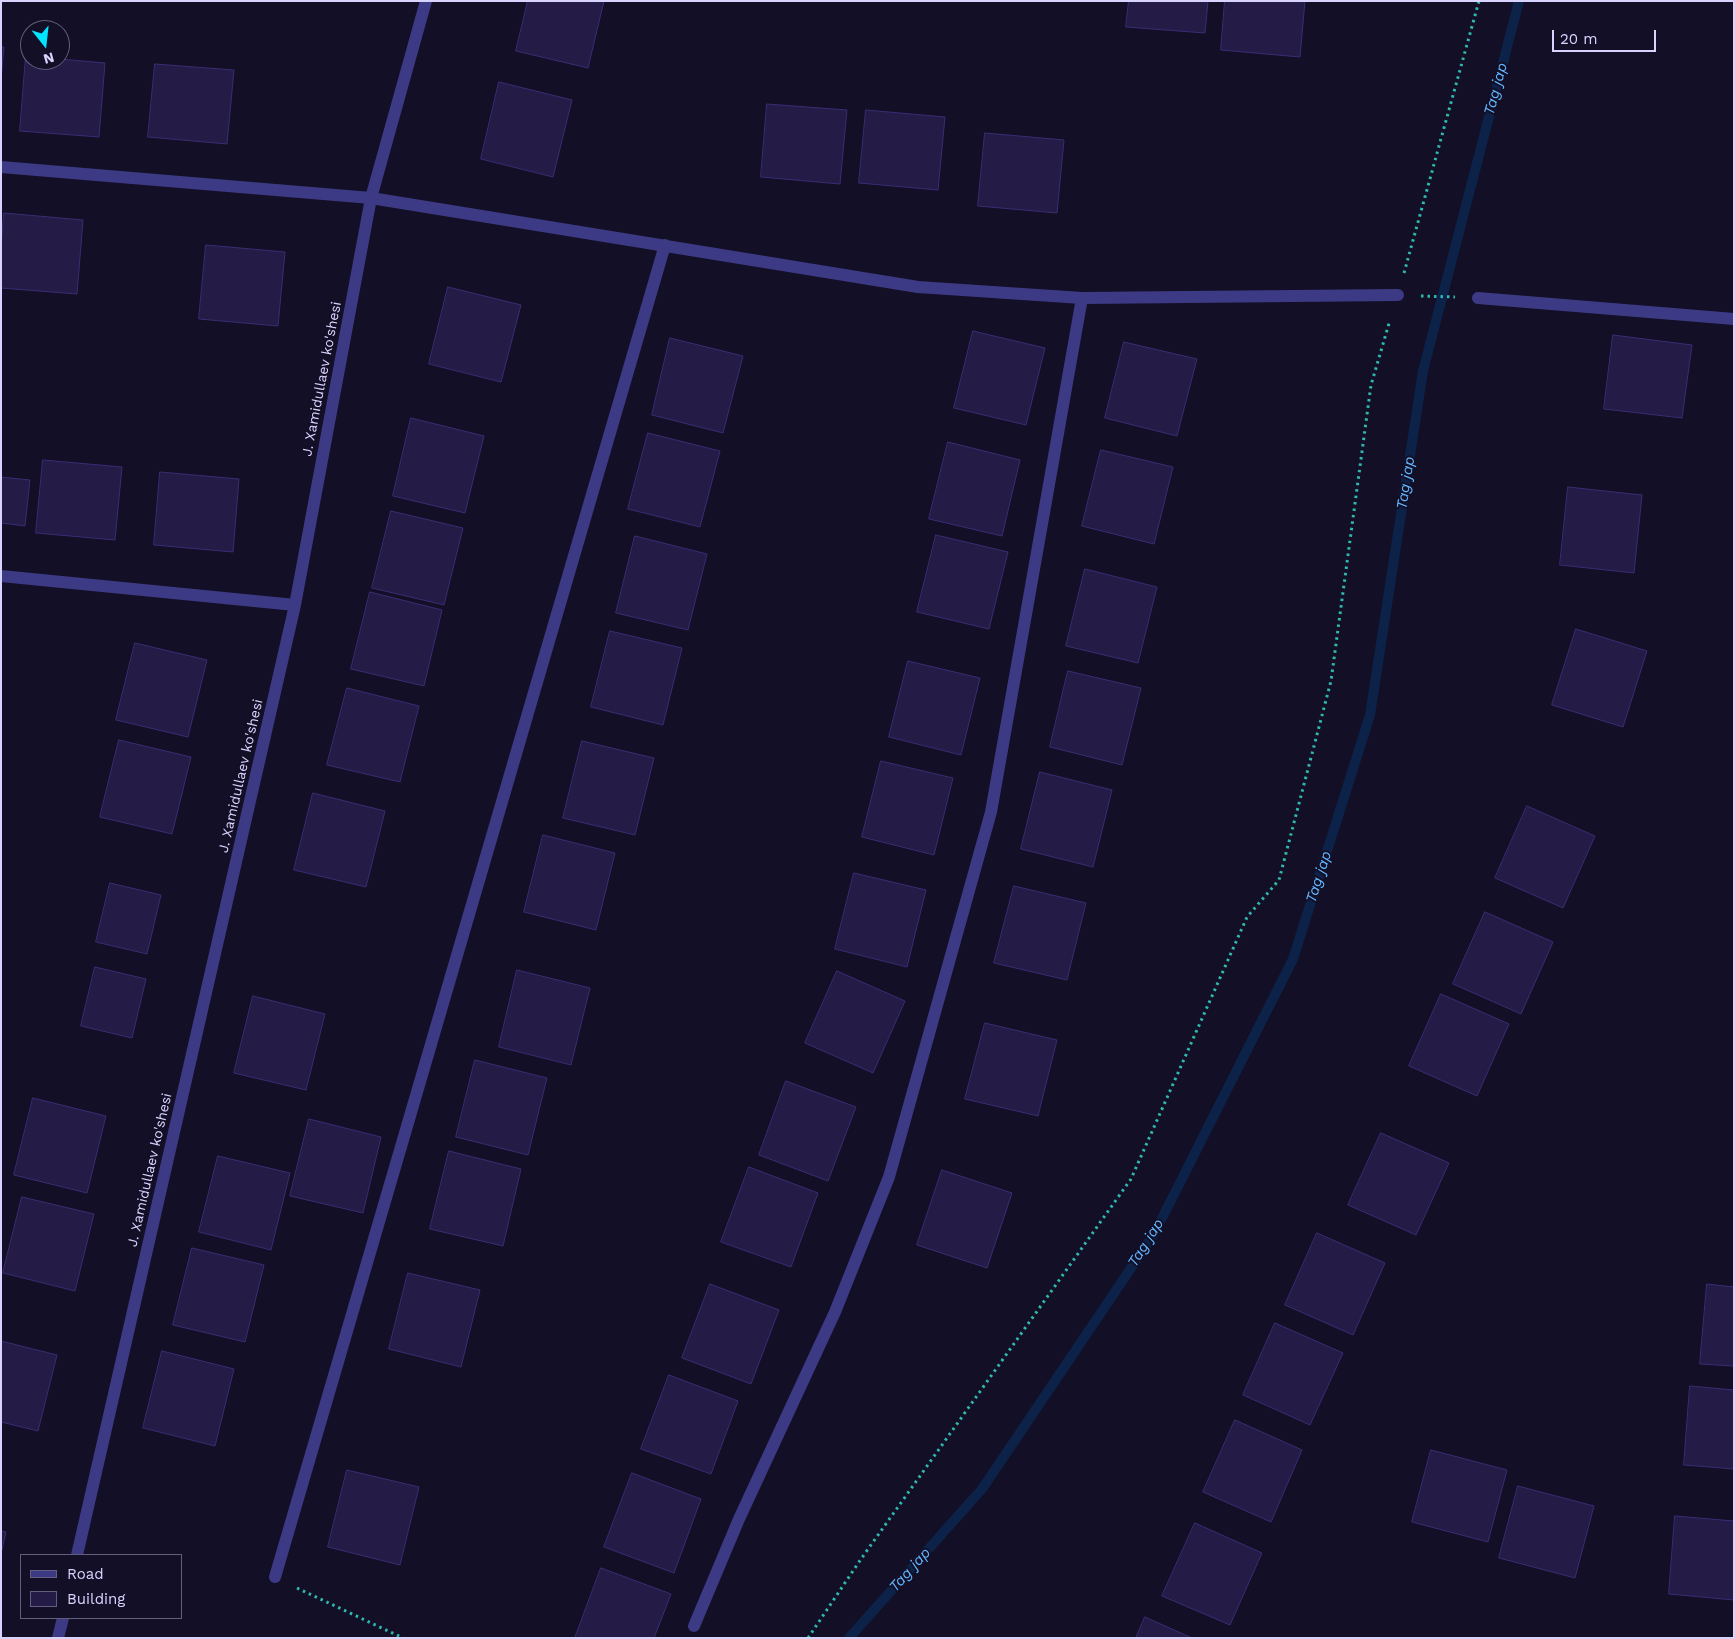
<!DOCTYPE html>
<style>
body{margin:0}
#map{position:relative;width:1735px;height:1639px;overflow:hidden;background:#130f26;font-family:"Work Sans",sans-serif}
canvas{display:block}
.frame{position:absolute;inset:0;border:2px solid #d9d4ff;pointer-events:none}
.legend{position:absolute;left:20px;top:1554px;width:162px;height:65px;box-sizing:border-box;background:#130f26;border:1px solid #625e7d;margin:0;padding:6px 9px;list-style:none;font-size:15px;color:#d9d4ff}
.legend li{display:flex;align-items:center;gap:10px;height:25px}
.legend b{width:25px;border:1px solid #625e7d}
.north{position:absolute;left:20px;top:20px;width:50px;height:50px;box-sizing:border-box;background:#130f26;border:1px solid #625e7d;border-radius:50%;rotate:164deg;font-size:14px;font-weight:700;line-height:20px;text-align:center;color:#d9d4ff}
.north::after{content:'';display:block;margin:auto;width:18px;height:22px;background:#00e5ff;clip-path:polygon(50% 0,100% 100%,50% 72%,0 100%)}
.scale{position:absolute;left:1552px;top:30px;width:104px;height:22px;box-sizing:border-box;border:2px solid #d9d4ff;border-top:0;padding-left:6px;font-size:15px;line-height:18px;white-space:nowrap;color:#d9d4ff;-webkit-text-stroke:4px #130f26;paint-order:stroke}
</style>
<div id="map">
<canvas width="1735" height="1639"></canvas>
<div class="frame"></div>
<ul class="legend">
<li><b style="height:6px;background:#3d3a85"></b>Road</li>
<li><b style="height:14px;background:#241b47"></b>Building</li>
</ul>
<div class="north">N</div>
<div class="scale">20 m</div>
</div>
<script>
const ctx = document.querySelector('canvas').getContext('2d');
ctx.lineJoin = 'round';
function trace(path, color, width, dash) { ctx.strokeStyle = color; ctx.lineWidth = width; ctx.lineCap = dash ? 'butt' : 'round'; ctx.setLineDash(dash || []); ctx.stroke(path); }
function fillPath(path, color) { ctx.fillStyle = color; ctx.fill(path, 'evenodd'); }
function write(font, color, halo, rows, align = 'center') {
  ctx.font = font + ' "Work Sans",sans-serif'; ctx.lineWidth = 4; ctx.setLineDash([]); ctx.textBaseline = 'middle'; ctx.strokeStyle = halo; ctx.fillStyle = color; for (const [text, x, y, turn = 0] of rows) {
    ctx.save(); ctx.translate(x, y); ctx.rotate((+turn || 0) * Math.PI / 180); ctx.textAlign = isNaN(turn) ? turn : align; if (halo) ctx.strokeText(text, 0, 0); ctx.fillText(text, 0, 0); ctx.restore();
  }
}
trace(new Path2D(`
 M849,1638L982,1489L1154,1234L1293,959L1370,715L1423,371L1519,1`), '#0c2248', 10);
const building = new Path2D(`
 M528,1H604L588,68L516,51Z
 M1129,1H1208L1205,33L1126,27Z
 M1225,1H1305L1300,57L1221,50Z
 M1,47H4L1,79Z
 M26,56L30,57V60L60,59L105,63L99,137L20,131Z
 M155,64L234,70L227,144L148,137Z
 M499,82L572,100L553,177L481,159Z
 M767,104L847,110L840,184L761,177Z
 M866,110L945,117L938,190L859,183Z
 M985,133L1064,140L1057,213L978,206Z
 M4,213L83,220L77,294L1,288V248Z
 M206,245L285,252L278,326L199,319Z
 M448,287L521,305L501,382L429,364Z
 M973,331L1045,348L1026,425L954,408Z
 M1613,335L1692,345L1682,418L1604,409Z
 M670,338L743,356L723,433L652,415Z
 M1124,342L1197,359L1177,436L1105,418Z
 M411,418L484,436L465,513L393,496Z
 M648,433L720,451L700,527L628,509Z
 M948,442L1020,460L1002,536L929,519Z
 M1101,450L1173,467L1154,544L1082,526Z
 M43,460L122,467L115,540L36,533Z
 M160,472L239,479L233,552L154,545Z
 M1,477L30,480L25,526L1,523Z
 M1568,487L1642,495L1634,573L1560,565Z
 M391,511L463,528L444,605L372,588Z
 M936,535L1008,552L989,629L917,612Z
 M635,536L707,554L688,630L616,613Z
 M1085,569L1157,587L1138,663L1066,646Z
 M370,592L442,610L424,686L351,669Z
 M1576,629L1647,651L1623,727L1552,705Z
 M610,631L682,648L663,725L591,707Z
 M135,643L207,660L188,737L116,720Z
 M908,661L980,678L961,755L889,737Z
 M1068,671L1141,688L1122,765L1050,747Z
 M347,688L419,706L400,782L327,765Z
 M119,740L191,757L172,834L100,817Z
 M582,741L654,758L635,835L563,818Z
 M881,761L953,778L934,855L862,837Z
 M1040,772L1112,790L1093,867L1021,849Z
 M313,793L385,811L366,887L294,870Z
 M1527,806L1595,836L1563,908L1495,878Z
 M543,835L615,853L596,930L524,912Z
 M854,873L926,890L907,967L835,949Z
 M110,883L161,895L147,954L96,942Z
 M1014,886L1086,903L1067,980L994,963Z
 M1485,912L1553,942L1521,1014L1453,984Z
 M95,967L146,979L132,1038L81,1026Z
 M517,970L590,988L571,1065L499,1047Z
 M837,971L905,1001L873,1073L805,1043Z
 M1441,994L1509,1024L1477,1096L1409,1066Z
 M253,996L325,1014L306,1090L234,1073Z
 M985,1023L1057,1040L1038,1116L965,1099Z
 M475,1060L547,1078L528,1155L456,1137Z
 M786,1081L856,1107L828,1181L759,1155Z
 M33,1098L106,1116L87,1193L14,1175Z
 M309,1119L381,1137L363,1213L290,1196Z
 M1381,1133L1449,1163L1416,1235L1348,1205Z
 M449,1151L521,1169L503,1246L430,1229Z
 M218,1156L290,1173L271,1250L199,1232Z
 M749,1167L818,1193L791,1267L721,1242Z
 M942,1170L1012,1193L987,1268L917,1245Z
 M22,1197L94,1214L75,1291L3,1273Z
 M1317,1233L1385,1263L1353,1335L1285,1305Z
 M192,1248L264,1265L245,1342L173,1325Z
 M408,1273L480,1290L461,1367L389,1349Z
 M710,1284L779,1310L751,1384L682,1358Z
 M1707,1284L1734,1287V1366L1700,1364Z
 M1275,1323L1343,1353L1310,1425L1243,1395Z
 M1,1341L57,1355L38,1431L1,1422Z
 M162,1351L234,1369L215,1446L143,1428Z
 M669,1375L738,1401L711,1474L641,1449Z
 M1690,1386L1734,1390V1469L1684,1465Z
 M1235,1420L1302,1450L1271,1522L1203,1492Z
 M1431,1450L1507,1470L1488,1542L1412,1522Z
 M347,1470L419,1487L400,1565L328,1547Z
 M632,1473L701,1499L674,1573L604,1547Z
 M1518,1486L1594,1506L1575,1578L1499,1558Z
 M1675,1516L1734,1521V1600L1669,1594Z
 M1195,1523L1262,1553L1230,1625L1162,1596Z
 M1,1531L6,1532L1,1554Z
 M601,1568L671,1594L654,1638H575Z
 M1145,1617L1192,1638H1136Z`);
fillPath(building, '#241b47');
trace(building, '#3b2d73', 1);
trace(new Path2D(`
 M1404,273L1479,1
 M1421,296L1455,297
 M297,1588L403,1638
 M808,1638L861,1559L1131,1179L1247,917L1279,880L1331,681L1371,385L1390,320`), '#2fb8b0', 3, [2.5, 4]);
trace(new Path2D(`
 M1,167L371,198L918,287L1082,298L1398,295
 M1478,298L1734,319
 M1,576L295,605
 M77,1555L295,605L371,198L426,1
 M275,1577L665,245
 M694,1626L739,1519L835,1312L889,1177L991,812L1082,298
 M58,1638L63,1618`), '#3d3a85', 12);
write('14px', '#d9d4ff', '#130f26', [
 ["J. Xamidullaev ko'shesi",322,379,-79],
 ["J. Xamidullaev ko'shesi",241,776,-77],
 ["J. Xamidullaev ko'shesi",150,1170,-77]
]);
write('italic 15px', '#62b6ff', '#130f26', [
 ["Tag jap",1496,89,-75],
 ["Tag jap",1406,483,-81],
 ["Tag jap",1319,877,-72],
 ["Tag jap",1146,1243,-58],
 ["Tag jap",910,1570,-48]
]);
</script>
